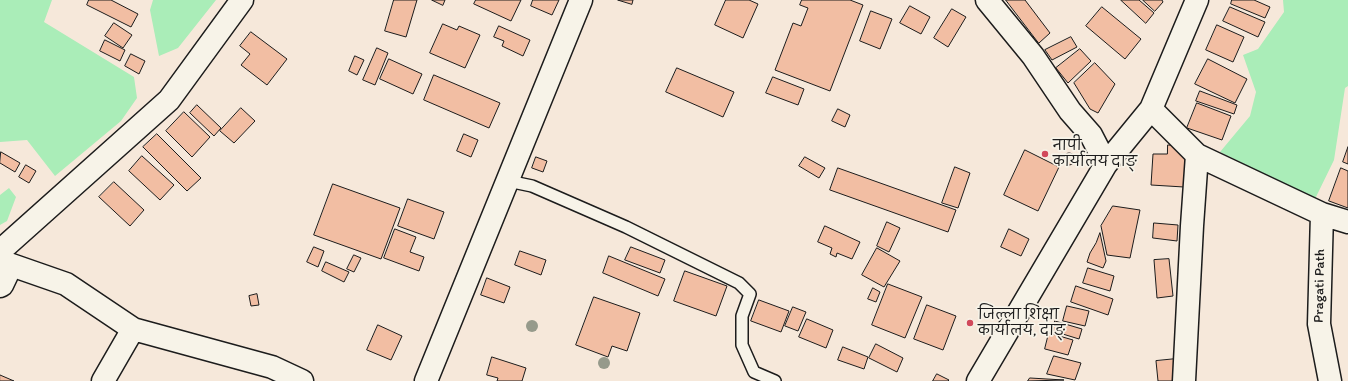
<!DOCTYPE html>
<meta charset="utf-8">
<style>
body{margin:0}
canvas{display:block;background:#f6e8da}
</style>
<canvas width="1348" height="381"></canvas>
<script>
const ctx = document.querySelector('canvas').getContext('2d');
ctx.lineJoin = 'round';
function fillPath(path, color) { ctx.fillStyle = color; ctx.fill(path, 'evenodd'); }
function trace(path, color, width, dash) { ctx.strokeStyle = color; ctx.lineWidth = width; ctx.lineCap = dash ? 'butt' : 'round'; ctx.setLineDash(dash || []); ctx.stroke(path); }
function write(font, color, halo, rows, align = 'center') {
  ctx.font = font + ' Itim,"Playpen Sans Deva",sans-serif'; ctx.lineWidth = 3.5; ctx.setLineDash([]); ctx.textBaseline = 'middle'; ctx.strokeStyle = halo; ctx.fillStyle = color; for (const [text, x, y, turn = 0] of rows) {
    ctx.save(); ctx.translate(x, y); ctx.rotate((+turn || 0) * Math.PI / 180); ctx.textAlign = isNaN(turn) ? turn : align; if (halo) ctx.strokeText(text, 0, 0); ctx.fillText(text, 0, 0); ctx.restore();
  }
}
fillPath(new Path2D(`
 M0,0H52L44,22L134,77L137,98L121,121L55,176L27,140L0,142Z
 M153,0H216L178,48L159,56L150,10Z
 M1283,0H1348V86L1345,88L1334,160L1315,199L1220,152L1250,116L1256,92L1243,55L1258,49L1284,12Z
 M9,188L16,197L7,221L0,225V195Z`), '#aaedb8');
const building = new Path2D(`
 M89,0H111L138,14L131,27L87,5Z
 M394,0H417L406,37L385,31Z
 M432,0H445L443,5Z
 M476,0H521L511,21L474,4Z
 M533,0H559L552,15L531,6Z
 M618,0H633L632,4Z
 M726,0H749L758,4L743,38L715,25Z
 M802,0H850L863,5L830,91L775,70L793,23L801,26L808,8L800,5Z
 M1006,0H1025L1050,33L1039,43Z
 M1121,0H1139L1154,13L1146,23Z
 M1143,0H1162L1163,2L1155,11Z
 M1232,0H1254L1270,7L1265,18L1231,4Z
 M910,6L930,17L921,34L900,23Z
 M1102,7L1141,39L1125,59L1086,26Z
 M1230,7L1265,22L1258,37L1223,21Z
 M952,9L966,17L948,47L934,38Z
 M871,11L892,19L880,49L860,41Z
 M114,23L132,35L123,48L105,36Z
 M443,24L457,30L459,26L480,35L465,68L430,53Z
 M1217,25L1244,37L1233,62L1206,50Z
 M499,26L530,40L523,56L502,46L504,41L494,37Z
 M251,32L287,59L267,85L241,65L250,54L240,46Z
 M1071,37L1077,47L1052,60L1045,50Z
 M105,40L125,50L120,61L100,51Z
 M377,48L388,53L375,85L363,80Z
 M1080,49L1091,61L1068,83L1056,68Z
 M131,54L145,61L139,74L125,66Z
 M355,56L364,60L357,75L349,71Z
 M389,59L422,74L413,94L380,79Z
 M1208,59L1247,79L1235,103L1195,84Z
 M1095,63L1115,84L1098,113L1090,109L1074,83Z
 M677,68L734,92L723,117L666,92Z
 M434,75L500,103L489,128L424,100Z
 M773,77L804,89L798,105L766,93Z
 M1200,91L1237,105L1234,114L1196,101Z
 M1197,103L1231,116L1222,140L1187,128Z
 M197,105L221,128L214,136L190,113Z
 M241,108L255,121L234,143L220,131Z
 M838,109L850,115L845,127L832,121Z
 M184,112L210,137L192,157L166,131Z
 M157,134L201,178L187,191L143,147Z
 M464,134L478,140L471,157L457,151Z
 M1168,145L1186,146L1184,187L1151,185L1153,154H1167Z
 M1348,147V164L1343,162Z
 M1025,150L1059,167L1038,211L1004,195Z
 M1,152L20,163L15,172L0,163Z
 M1063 159a6 6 0 1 1 12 0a6 6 0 1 1-12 0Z
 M142,156L174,185L160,200L129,171Z
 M536,157L547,161L543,172L532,168Z
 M805,157L825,168L819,178L799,166Z
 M26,165L36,171L29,183L19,177Z
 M955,167L970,173L958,208L942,203Z
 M838,168L956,210L948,232L830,190Z
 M1341,168L1348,171V208L1329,201Z
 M114,182L144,210L130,226L99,197Z
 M333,184L400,208L381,259L314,235Z
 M408,199L444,212L434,239L398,226Z
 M1113,206L1140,210L1130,258L1107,255L1101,226Z
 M887,222L900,228L889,252L877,246Z
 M1154,223L1178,225L1177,241L1153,238Z
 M825,226L860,242L852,259L837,253L836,257L830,254L832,248L818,242Z
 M395,229L416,237L410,252L424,257L419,271L384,258Z
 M1009,229L1029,239L1021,256L1001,247Z
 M1100,233L1106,261L1103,268L1087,262L1090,253L1096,243Z
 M314,247L324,251L318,267L307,262Z
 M631,247L665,260L660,273L625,260Z
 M877,248L900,261L884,287L862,275Z
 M520,251L546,260L541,275L515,265Z
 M354,255L361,258L354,272L347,269Z
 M609,256L665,279L658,296L603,273Z
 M1169,259L1173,296L1157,298L1154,260Z
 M326,262L349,272L344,282L322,271Z
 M1088,268L1114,276L1110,291L1083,283Z
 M685,271L727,286L716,316L674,301Z
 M487,278L510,287L504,303L481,295Z
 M888,284L922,297L905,338L872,325Z
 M1076,286L1113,299L1108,315L1071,302Z
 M873,288L880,292L876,302L868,299Z
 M257,294L259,305L251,306L249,296Z
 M594,297L640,313L627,351L612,346L608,357L576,345Z
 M759,300L789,311L781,332L751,321Z
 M927,305L956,316L943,350L914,339Z
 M1067,306L1089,311L1085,326L1063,321Z
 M793,307L806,312L798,331L785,326Z
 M807,319L833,330L826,348L799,337Z
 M1055,321L1082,329L1079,339L1053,331Z
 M378,325L402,336L391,360L367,350Z
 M1049,333L1073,340L1068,355L1045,349Z
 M876,344L903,358L897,372L869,358Z
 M843,347L868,357L864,369L838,360Z
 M1054,356L1081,363L1075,380L1047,374Z
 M492,357L526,368L522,381H497L498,378L487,375Z
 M1176,359L1178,381H1158L1156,361Z
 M937,374L949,380L948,381H933Z
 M0,375L14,381H0Z
 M1030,378L1064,380L1028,381Z`);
fillPath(building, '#f2bea3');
trace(building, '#1c1c1c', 1);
const service = new Path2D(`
 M508,181L532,186L626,227L739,283L750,294L742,316V345L754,372L775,381`);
const minor = new Path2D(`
 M987,0L1033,56L1070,111L1091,135L1106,164
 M1151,109L1197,155L1322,214L1348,222
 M1322,214L1319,324L1330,381
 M0,251L169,100L242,0
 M0,261L66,284L133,329L272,367L302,381
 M0,286L2,285L11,266
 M103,381L133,329
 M426,381L581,0
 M978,381L1106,164L1151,109L1197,0
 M1184,381L1192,226L1197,155`);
trace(service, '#1c1c1c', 14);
trace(minor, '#1c1c1c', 25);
trace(service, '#f7f3e8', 11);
trace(minor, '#f7f3e8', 22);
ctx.fillStyle = '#969a8b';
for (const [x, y] of [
 [532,326],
 [604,363]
]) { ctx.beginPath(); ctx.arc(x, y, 6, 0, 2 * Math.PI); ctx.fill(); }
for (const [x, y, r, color] of [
 [1045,154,4,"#d1495b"],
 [970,323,4,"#d1495b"]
]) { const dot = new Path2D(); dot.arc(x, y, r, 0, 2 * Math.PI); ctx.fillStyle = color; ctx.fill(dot); trace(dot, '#f7f3e8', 1.5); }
write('14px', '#1c1c1c', '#f7f3e8', [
 ["नापी",1053,146],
 ["कार्यालय दाङ्",1053,162],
 ["जिल्ला शिक्षा",978,315],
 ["कार्यालय, दाङ्",978,331]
], 'left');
write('14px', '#1c1c1c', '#f7f3e8', [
 ["Pragati Path",1320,286,-89]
]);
</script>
